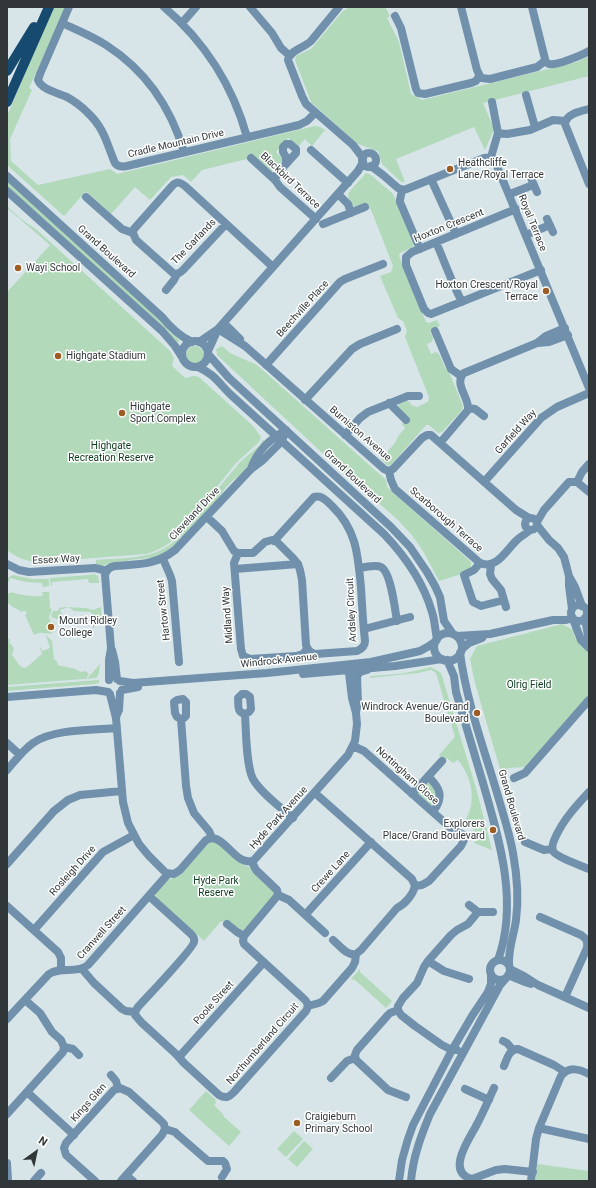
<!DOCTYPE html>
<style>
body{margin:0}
#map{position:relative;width:596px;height:1188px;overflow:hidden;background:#d7e5e9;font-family:Roboto,sans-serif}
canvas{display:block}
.frame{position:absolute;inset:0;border:8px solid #313738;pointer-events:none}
.north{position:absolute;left:16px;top:1132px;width:40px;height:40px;-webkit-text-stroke:3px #fff;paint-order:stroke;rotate:33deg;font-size:11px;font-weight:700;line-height:16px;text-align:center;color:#313738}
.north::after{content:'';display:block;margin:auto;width:14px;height:18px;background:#313738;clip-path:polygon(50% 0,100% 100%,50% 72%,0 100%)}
</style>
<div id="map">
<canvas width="596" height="1188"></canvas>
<div class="frame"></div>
<div class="north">N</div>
</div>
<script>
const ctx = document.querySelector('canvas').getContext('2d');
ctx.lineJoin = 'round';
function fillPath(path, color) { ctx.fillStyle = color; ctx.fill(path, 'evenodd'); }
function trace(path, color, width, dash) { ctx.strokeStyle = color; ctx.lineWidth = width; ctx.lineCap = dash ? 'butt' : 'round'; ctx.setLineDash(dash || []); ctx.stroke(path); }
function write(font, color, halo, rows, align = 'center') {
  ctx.font = font + ' Roboto,sans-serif'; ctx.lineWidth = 3; ctx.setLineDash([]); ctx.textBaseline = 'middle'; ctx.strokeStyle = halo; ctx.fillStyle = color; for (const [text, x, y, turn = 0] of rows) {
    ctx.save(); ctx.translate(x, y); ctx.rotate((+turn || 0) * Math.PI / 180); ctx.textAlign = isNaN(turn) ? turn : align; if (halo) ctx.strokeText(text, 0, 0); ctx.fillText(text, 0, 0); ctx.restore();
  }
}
fillPath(new Path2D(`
 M53,7H66L29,88L32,90L10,139L11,161L38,185L110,169L117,174L315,126L320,127L325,130L312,146L305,139L299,146L288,138L276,152L282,158V161L274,170L271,171L255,157L202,170L191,182L183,175L171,177L150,200L135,187L111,214L86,191L64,216L7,165V116Z
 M349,7H385L390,16L387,18L399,42L411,94L422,100L577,62L589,56V76L483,103L494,129L485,150L474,127L396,159L405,182H401L382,164L378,151L358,144L311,102L295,60L296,56L311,49L342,12Z
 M366,173L371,175L393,194L414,243L413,247L400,253L399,256L426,322L429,323L437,320L440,326L430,331L433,338L432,342L427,344L431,354L436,352C443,356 442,367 449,372L463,406L462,410L442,432L438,433L429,425H426L391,465H387L381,459L394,444L399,435L405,428L402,424L408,417L398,407L399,404L407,401L410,402L411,405L417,407L428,402L429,397L405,337L407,331L403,321L398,318L380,276L391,272L393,266L372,212L367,203L355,207C350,204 347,198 349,192Z
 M7,180L163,323L170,332L180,340L177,343L164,329L7,186Z
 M7,206L21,219L37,230L170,351L174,358L172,366L184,377L187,378C191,376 195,375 200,378L253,426L261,437L259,442L236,463L180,533C170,544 160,550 146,554L41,562C27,562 17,558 7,550V292L50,245L7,208Z
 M222,346L230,353L257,365L386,480L387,487L471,562V571L439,581L423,551L411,534L398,520L332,462L217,355L216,349Z
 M186 355a9 9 0 1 1 18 0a9 9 0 1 1-18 0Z
 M263,440H264L266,442L242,474C235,477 222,490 220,498L198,522L195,523L181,538L179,536L240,462L259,446Z
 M178,538L182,541L178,545L153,559L150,558L129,560L127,562L108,564L102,566L96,565V560C127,557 154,561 178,538Z
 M94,574L98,576L99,583H89L88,579L52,582V586H51L50,578L89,575Z
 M13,575L32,579H49V586L43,587L42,583L26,582L10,578L9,582L7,581L9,577Z
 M10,592C21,595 32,597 43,596L42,592H49L50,608L52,609L49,617L51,622H54L56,625L52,633C44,635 43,630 34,635L25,615L27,613L24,610L22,612L15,608H14L7,602V594L10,593Z
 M65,607L86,608L93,610L101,607L102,626L100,625L99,621H95L94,628H93V623L91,612L74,611L69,607L60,610L62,614L58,619L53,618L51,616L53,611H58L59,608Z
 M562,624L573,630L575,638L589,652V695L525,767L508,768L504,773L518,821L516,824L475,683L470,659L477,646Z
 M46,635L52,641L54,660H56L58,665L75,669L81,672L86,671L89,674L87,677V679L100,664C99,669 100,675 96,678L7,685V637L10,640L9,642L14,648L12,655L20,666L24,668L27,667L42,654L40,648L41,647L42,651L50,648Z
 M431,667L441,673L476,788L492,850L474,843L477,836C474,828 471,826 462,826C477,805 474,780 458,760L453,763L447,758L445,761L439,755L455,737L436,673L431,670L418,673L369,678L371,676C391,675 411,673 431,667Z
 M99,680V683L94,684L7,691V687Z
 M429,781L436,794L434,805L430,806L418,795V793L426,782Z
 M211,841L219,842L243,865L252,868L273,889L274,896L245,930L242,931L228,921L220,922L204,941L156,898V893L167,880L177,877L208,843Z
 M360,969V972L392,1001L386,1008L355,980L351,979Z
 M206,1091L215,1099L216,1103L214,1105L223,1114L224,1117L241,1132L229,1146L189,1110Z
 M294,1131L303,1139L286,1157L277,1149Z
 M304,1141L313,1149L297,1167L288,1159Z
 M537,1164L589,1171V1181H536Z`), '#b1d9ba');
trace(new Path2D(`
 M69,7L40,74L38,80C42,90 58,93 67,97C74,101 81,106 87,112C105,129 106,142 115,163C118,167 122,167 127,166L299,125L307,121L315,113
 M164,7C204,41 233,86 247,137
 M250,7L272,33L281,48L289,55
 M339,7L311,41C304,48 290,50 288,60L302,96L306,104L353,145L363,158
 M461,7L477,70L481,78L490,79L537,67L545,61
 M532,7L545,59C546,62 546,63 549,64C556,66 582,55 589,51
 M395,16L401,28L416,89L418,93L425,94L471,83L476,81L479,76
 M62,23C77,30 92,36 106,45C145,70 171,108 184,152
 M182,23L196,7
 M526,95L535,127
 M589,109C580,111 566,114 565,124L589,184
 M498,133L507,134L530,130L553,120L565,121
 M311,150L348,183
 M362 160a7 7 0 1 1 14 0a7 7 0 1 1-14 0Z
 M491,157L498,133L492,102
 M251,158L275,180L280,187L316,219
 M371,166L383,175L398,188L404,190L484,158L491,157L494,159L589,388
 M7,176L162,317C171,328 179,336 192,342
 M531,178L537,192
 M431,179L456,234
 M275,180L277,174L296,153V149L290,144H286L283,147V152L286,157V164
 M402,190L400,200V202L420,249
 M7,191L162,331L175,346L182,357
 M338,194L348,204L351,213
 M510,194L533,185
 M86,197L122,229L133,233
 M516,209L412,252L406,257V265L424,309L428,313L431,314L541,270
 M547,219L553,232
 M226,224L183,270C180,273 177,275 173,273L136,240L133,233L134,229L172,186C177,181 180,182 185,186L273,267
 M323,224L365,207
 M526,235L550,225
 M436,242C445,263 452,283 462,302
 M166,290L174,280L177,274
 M224,323L240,339
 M218,329L245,346L384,469L388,471L393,469L422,438L427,435H431L516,510L529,518
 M435,331L451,369L461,376
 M182 354a13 13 0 1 1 26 0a13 13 0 1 1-26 0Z
 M199,342L218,329
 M537,343L546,336L565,328
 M208,351L218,329L358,171L363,162
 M208,354L229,378L391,527L410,547L427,572L435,586L440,597L444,621L453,634
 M266,365L340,282L345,279L383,264
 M198,367C214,374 218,382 230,394L384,534C405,556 423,581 432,612C435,621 435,630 437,639
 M305,400L352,349L360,344L397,329
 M389,403L406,420
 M468,408L475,409L484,416
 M345,435L360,418L368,412L408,396H419
 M440,443L468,410C470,398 453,384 464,373L537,343L549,342L568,335
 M389,471L391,480L395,489L480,563C497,570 506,550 517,540C521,536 526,534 530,530
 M484,482L541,418L557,407L589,393
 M577,482L582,472L589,464
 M207,517L222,531L234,551L238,553H253L265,542L272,540L277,542L293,558L298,564L300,570L302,580L306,645L309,651L315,654L357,651C362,649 365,646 365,641C363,623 362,606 361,588C358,556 357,530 332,506C327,501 322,495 314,497L274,541
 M525 524a6 6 0 1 1 12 0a6 6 0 1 1-12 0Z
 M537,522L544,510L569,482H577L589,492
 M537,525L549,540L558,548L564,557L569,576V586L572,609
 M238,553L234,563L241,649L243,656L250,659L296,656L303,654L307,649
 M163,559L170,575L172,581L179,662
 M480,563L474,570L464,575L473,602L481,606L504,600
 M7,564L19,570L29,572L95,568L107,571
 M491,565L490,574L492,579L501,590L506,607
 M359,568C364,567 377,565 381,567C391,572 395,610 397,621
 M235,569L298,564
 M570,578L575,587L582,606
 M571 613a8 8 0 1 1 16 0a8 8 0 1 1-16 0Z
 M585,618L589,642
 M573,619L581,640L589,648
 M364,629L410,617
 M434 647a14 14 0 1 1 28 0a14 14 0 1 1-28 0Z
 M457,636L490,634L553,620H566L573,618
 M462,649L469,643L482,638
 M112,650L115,662L117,679
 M460,653C467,705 486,754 500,803C505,820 510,836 513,853C517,875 519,898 516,920C514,935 508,949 509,965
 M447,660L454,676L456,692C465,722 474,753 483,783C499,839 519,902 498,960
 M303,674L395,666L442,659
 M109,680V660L111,648L105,575C106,570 109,567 115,566C139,564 154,566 175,550L251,469L263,460L282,441L286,430C271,438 256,452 251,469
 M120,681L133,683L267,673L371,662L420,651L429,646L436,641
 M122,690L138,687
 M110,694L116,718L123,802L128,823L139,844L149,856L166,873L174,874L180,870L206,840L212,838C227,839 238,868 254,860L348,755L355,741L357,724L356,713L352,698L348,665
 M7,697L96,690L108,692
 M356,712L358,703L357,676L360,672L367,670
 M245,714L249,712L251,709L250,697L246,694H242L238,698C239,705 236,712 245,714C246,729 246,766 253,779C261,793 280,807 293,818
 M116,717L119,710L120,693
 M181,719L184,718L186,716V702L183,699L177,700L174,702L175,713L177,717L181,719L186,786L188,798L194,813L209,831L212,838
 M7,743L20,755
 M353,746L364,751L453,830L466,836L461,846L429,881L422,885L415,886
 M7,770C15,761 23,750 33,743C53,729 92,730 117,728
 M428,776C441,789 444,797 433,812
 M514,778L525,773L589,700
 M589,792C576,806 564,819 556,836C554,840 551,847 553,851C556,857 582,866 589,869
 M315,793L412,879L415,886C413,895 405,904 397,908L361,950L356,954
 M412,794L442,761
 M525,842L544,850L552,849
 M7,864L54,811L68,800L80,795L122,791
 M278,895L289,900L325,933
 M149,896L191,934C193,936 195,939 194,942C193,949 146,998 138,1007L136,1010L135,1015L142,1023L176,1054L184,1063L219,1095C226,1099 229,1097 234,1092L306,1011C309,1006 308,1002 303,998L244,944L243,941L244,936L274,900L278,895L277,890L256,870L252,862
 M469,905L478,912
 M7,906L58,952L61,958V970
 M306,914L371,842
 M540,917L581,935C586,938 588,941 587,948L565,997
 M227,924L237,932L244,936
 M34,930L103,852L134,835
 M333,940C340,946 347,956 356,954
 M490 970a10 10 0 1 1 20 0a10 10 0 1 1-20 0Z
 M428,961L444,971L469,979
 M82,969L94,983L122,1009L126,1011L135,1012
 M510,969L524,976L538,985L589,1008
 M508,975L525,982L531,984
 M308,1006L319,1003L323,1001L352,968L355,962L356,954
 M398,1010L390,1013L388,1015L357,1050L355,1055L356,1060L388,1090L406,1097
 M7,1019L49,974C61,966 77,974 88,965L168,874
 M503,1041L507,1043L513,1050
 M64,1047L73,1049L79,1055
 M457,1050H452L442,1045L415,1026L401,1015L398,1010V1006L403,998L417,983L424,967L428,961L451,935L457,930L468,924L478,912H493
 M179,1057L264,962
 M504,1066C507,1059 509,1049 518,1049L554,1065L565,1072
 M111,1075L116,1081L118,1088
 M331,1078L347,1061L355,1058
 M494,1088C488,1101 483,1113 476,1126C470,1138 445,1172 472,1179L496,1170L505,1169L533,1172
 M465,1089L489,1100
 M27,1092L74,1135
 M7,1114L63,1052L64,1047L61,1040L52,1032L40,1013L25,1000
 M539,1128L589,1139
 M165,1129L175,1132L178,1135L208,1161H223L225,1163L227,1169L222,1177
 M7,1163L8,1181
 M126,1175L133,1181
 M34,1181L41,1173
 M95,1181L66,1155L64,1148L66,1143L114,1090L120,1088L129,1092L160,1120L164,1124L165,1129
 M121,1181L162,1135L165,1129
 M399,1181L402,1160L408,1139L413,1125L452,1050L472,1016L488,992L491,984V974
 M411,1181C413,1157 421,1136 430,1114L500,985L507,977
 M531,1181L536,1139L539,1128L561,1076C569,1066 579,1069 589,1074`), '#7090ab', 8);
trace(new Path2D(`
 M7,71L34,27
 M7,102L49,7`), '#174a6f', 10);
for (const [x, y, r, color] of [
 [450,169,4,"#9c5d24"],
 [18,268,4,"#9c5d24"],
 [546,291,4,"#9c5d24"],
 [58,356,4,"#9c5d24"],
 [122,413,4,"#9c5d24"],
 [51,627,4,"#9c5d24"],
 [477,713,4,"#9c5d24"],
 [493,830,4,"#9c5d24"],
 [297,1123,4,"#9c5d24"]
]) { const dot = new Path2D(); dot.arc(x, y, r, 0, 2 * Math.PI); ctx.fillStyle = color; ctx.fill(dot); trace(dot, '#fff', 1.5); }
write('10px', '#313738', '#fff', [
 ["Cradle Mountain Drive",176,144,-13],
 ["Blackbird Terrace",290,181,43],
 ["Royal Terrace",532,223,68],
 ["Hoxton Crescent",449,226,-22],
 ["The Garlands",194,242,-46],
 ["Grand Boulevard",106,252,42],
 ["Beechville Place",303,309,-48],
 ["Garfield Way",516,432,-48],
 ["Burniston Avenue",360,434,41],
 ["Grand Boulevard",352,477,43],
 ["Cleveland Drive",195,514,-47],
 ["Scarborough Terrace",446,520,41],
 ["Essex Way",56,560,-3],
 ["Hartow Street",164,610,-96],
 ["Ardsley Circuit",352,610,-93],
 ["Midland Way",228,615,-94],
 ["Windrock Avenue",279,661,-6],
 ["Nottingham Close",407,776,42],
 ["Grand Boulevard",511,805,74],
 ["Hyde Park Avenue",279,818,-48],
 ["Rosleigh Drive",73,871,-48],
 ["Crewe Lane",331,872,-48],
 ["Cranwell Street",102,933,-48],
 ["Poole Street",214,1003,-48],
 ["Northumberland Circuit",263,1044,-49],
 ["Kings Glen",89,1103,-48]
]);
write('10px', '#313738', '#fff', [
 ["Heathcliffe",458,163],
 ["Lane/Royal Terrace",458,175],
 ["Wayi School",26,268],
 ["Hoxton Crescent/Royal",538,285,"right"],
 ["Terrace",538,297,"right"],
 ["Highgate Stadium",66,356],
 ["Highgate",130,407],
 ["Sport Complex",130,419],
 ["Mount Ridley",59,621],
 ["College",59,633],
 ["Windrock Avenue/Grand",469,707,"right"],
 ["Boulevard",469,719,"right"],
 ["Explorers",485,824,"right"],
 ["Place/Grand Boulevard",485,836,"right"],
 ["Craigieburn",305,1117],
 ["Primary School",305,1129]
], 'left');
write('10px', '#0b3b1d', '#fff', [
 ["Highgate",111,446],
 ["Recreation Reserve",111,458],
 ["Olrig Field",529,685],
 ["Hyde Park",216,881],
 ["Reserve",216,893]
]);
</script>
